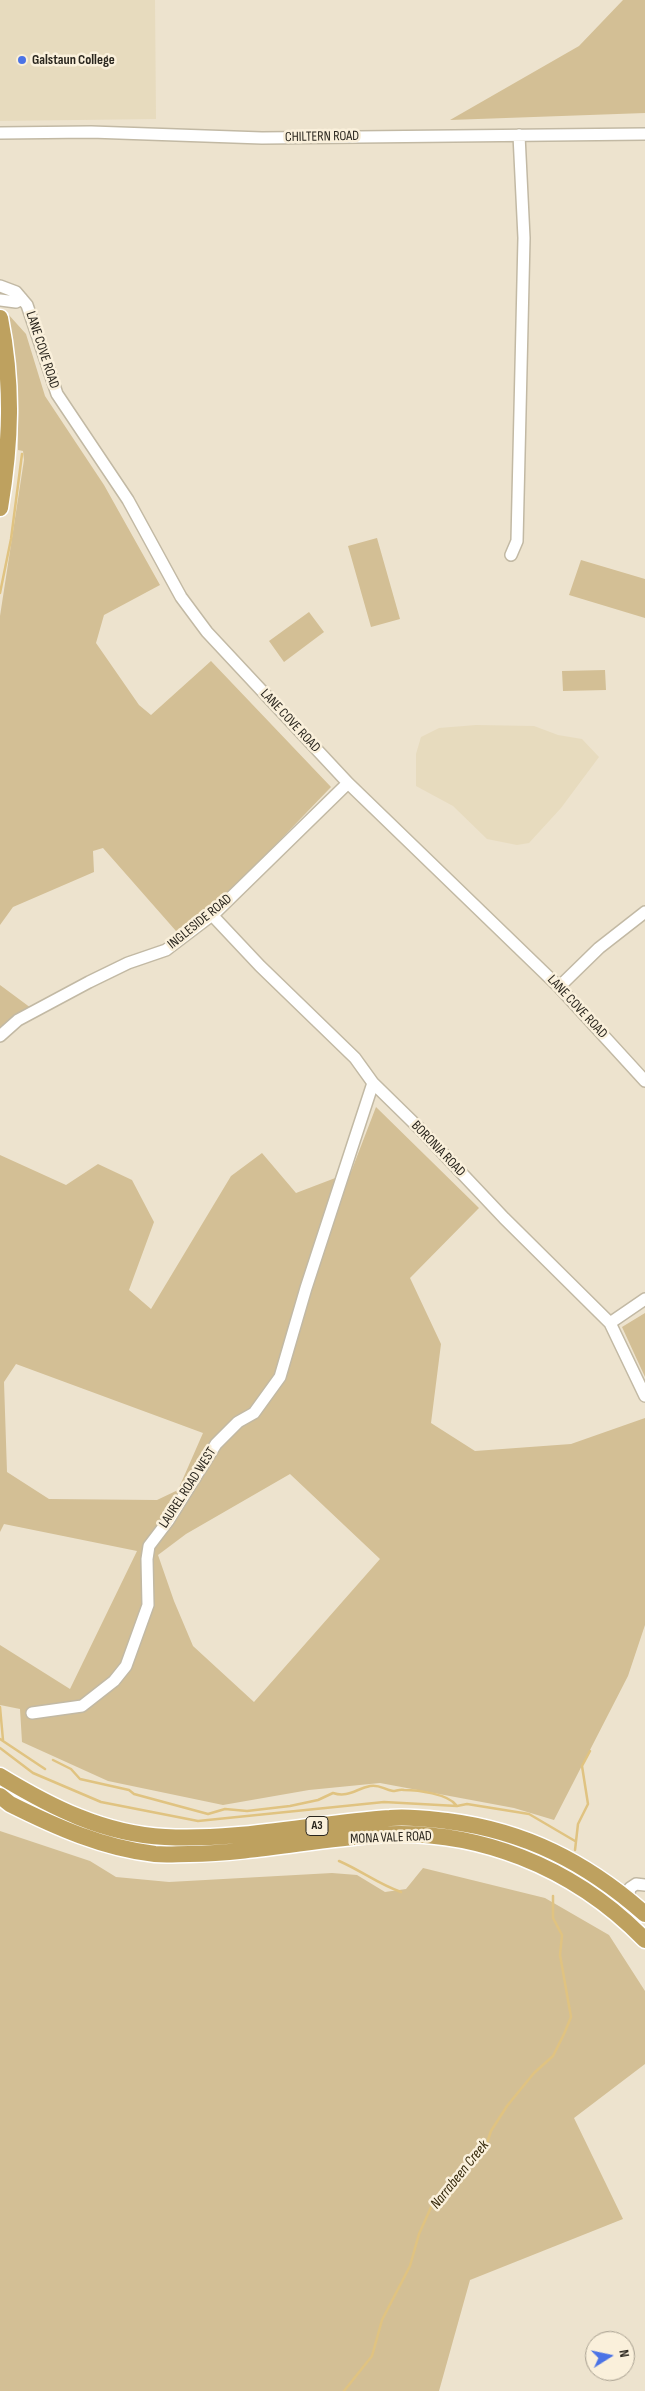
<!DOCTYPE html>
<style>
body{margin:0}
#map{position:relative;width:645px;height:2391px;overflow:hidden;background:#ede3ce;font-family:"Sofia Sans Condensed",sans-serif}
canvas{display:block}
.north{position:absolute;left:585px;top:2331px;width:50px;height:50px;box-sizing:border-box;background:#faf0db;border:1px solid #a79f8f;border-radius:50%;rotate:80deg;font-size:14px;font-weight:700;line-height:20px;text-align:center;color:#2a261e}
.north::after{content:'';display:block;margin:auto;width:18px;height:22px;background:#4b73e6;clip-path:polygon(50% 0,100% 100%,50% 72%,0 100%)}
</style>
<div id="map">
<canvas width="645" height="2391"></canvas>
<div class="north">N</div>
</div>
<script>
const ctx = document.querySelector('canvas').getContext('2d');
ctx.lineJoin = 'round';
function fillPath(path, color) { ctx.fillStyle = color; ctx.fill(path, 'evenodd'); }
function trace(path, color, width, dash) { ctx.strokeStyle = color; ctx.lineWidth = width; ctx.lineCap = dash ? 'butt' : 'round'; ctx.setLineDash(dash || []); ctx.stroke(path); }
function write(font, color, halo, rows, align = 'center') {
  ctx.font = font + ' "Sofia Sans Condensed",sans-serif'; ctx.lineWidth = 5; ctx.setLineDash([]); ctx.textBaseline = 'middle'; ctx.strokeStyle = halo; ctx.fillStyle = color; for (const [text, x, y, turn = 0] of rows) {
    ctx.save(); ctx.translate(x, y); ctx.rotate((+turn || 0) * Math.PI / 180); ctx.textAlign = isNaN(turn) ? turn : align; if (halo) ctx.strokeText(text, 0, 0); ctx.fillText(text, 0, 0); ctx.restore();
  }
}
fillPath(new Path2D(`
 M0,0H155L156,119L0,121Z
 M476,725L534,726L558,735L582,739L599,757L561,808L529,843L517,845L487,839L453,806L416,786V754L421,737L439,728Z`), '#e7dbbe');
fillPath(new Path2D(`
 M623,0H645V113L450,120L579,46Z
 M8,314L26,334L45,396L104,485L160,585L104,615L96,643L139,705L151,715L211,661L331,787L234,888L176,931L103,848L93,851L94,872L13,907L0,925V616L24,460L23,451L18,450V396Z
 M377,538L400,619L371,627L348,546Z
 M581,560L645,579V618L569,595Z
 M309,612L324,632L284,662L269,641Z
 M605,670L606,690L563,691L562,671Z
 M0,985L31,1008L0,1031Z
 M376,1107L479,1208L410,1278L441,1344L431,1423L475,1451L571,1444L645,1418V1625L628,1676L554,1820L514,1808L380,1783L309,1790L223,1805L108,1781L22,1742L20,1709L0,1705V1645L70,1689L137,1551L4,1524L0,1532V1155L66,1185L98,1164L132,1180L154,1222L129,1290L151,1309L231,1176L262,1153L296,1193L351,1172ZM16,1364L203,1433L178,1490L157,1500L49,1499L7,1472L4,1382ZM290,1474L380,1559L254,1702L193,1646L174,1601L158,1555L186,1534Z
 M645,1313V1377L622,1327Z
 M0,1831L90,1861L116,1877L169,1882L332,1873L357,1875L385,1892L406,1889L423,1868L545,1898L609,1935L645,1991V2064L574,2118L623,2219L470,2280L439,2391H0Z`), '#d3bf95');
trace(new Path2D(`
 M0,593L11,539L22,454
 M0,1707L3,1740
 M0,1739L45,1769
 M0,1748L33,1773L101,1802L198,1821L384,1802L457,1806L467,1804L529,1814L575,1841
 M53,1760L71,1769L80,1779L129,1790L134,1794L208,1814L225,1809L247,1811L290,1806L318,1800L333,1793C348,1798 356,1789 370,1786C380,1784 384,1790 393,1791C396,1791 400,1789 404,1790C418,1790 448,1794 456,1805
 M575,1850L578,1824L588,1804L582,1766L590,1751
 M339,1861C362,1871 378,1884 401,1892
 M344,2391L372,2356L382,2320L410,2266L419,2234L432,2205L448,2191L486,2146L491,2131L507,2106L534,2073L553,2056L564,2034L571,2017L560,1955L562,1935L553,1918V1896`), '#e0c381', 2.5);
const minor = new Path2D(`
 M0,133L91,132L262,138L645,134
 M0,286L16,292L27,305L57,394L128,500L181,597L207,632L348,783L559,987L645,1081
 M0,300L16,302L22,299
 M511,555L517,541L524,238L519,135
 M212,915L260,966L355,1058L373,1083L419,1128L504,1218L610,1323L645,1396
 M559,987L599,948L645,912
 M0,1036L18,1020L89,982L128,963L166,950L216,912L348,783
 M610,1323L645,1299
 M32,1713L82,1706L114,1681L126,1666L148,1605L147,1559L149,1546L168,1521L216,1444L238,1422L254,1413L280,1377L306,1288L373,1083
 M628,1899L630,1888L636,1884L645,1885`);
const highway = new Path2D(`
 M0,318C13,384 11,442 0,508
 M0,1776C51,1807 104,1834 165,1837C240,1841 315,1823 390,1818C409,1816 429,1819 447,1821C525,1831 586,1862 645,1914
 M0,1796L10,1804C56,1827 103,1848 155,1854C166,1855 178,1854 189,1854C251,1853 311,1840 373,1835C476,1827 574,1867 645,1940`);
trace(minor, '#c2b9a4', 14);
trace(highway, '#fff', 19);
trace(minor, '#fff', 11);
trace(highway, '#bea15f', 16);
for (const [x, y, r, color] of [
 [22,60,5,"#4b73e6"]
]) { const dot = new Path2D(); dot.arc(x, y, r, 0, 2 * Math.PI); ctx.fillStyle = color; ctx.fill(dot); trace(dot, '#faf0db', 2); }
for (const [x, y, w] of [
 [317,1826,22]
]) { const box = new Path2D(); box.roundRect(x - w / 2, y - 9.5, w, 19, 4); ctx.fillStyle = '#faf0db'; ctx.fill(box); trace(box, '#2a261e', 1); }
write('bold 12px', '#2a261e', null, [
 ["A3",317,1826]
]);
write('bold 14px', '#2a261e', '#faf0db', [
 ["Galstaun College",32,60]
], 'left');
write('14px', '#2a261e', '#faf0db', [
 ["CHILTERN ROAD",322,137,-1],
 ["LANE COVE ROAD",42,350,72],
 ["LANE COVE ROAD",290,721,47],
 ["INGLESIDE ROAD",200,922,-39],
 ["LANE COVE ROAD",577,1007,47],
 ["BORONIA ROAD",438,1149,46],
 ["LAUREL ROAD WEST",188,1488,-57],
 ["MONA VALE ROAD",391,1838,-2]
]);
write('italic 15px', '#342709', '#faf0db', [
 ["Narrabeen Creek",460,2175,-51]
]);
</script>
